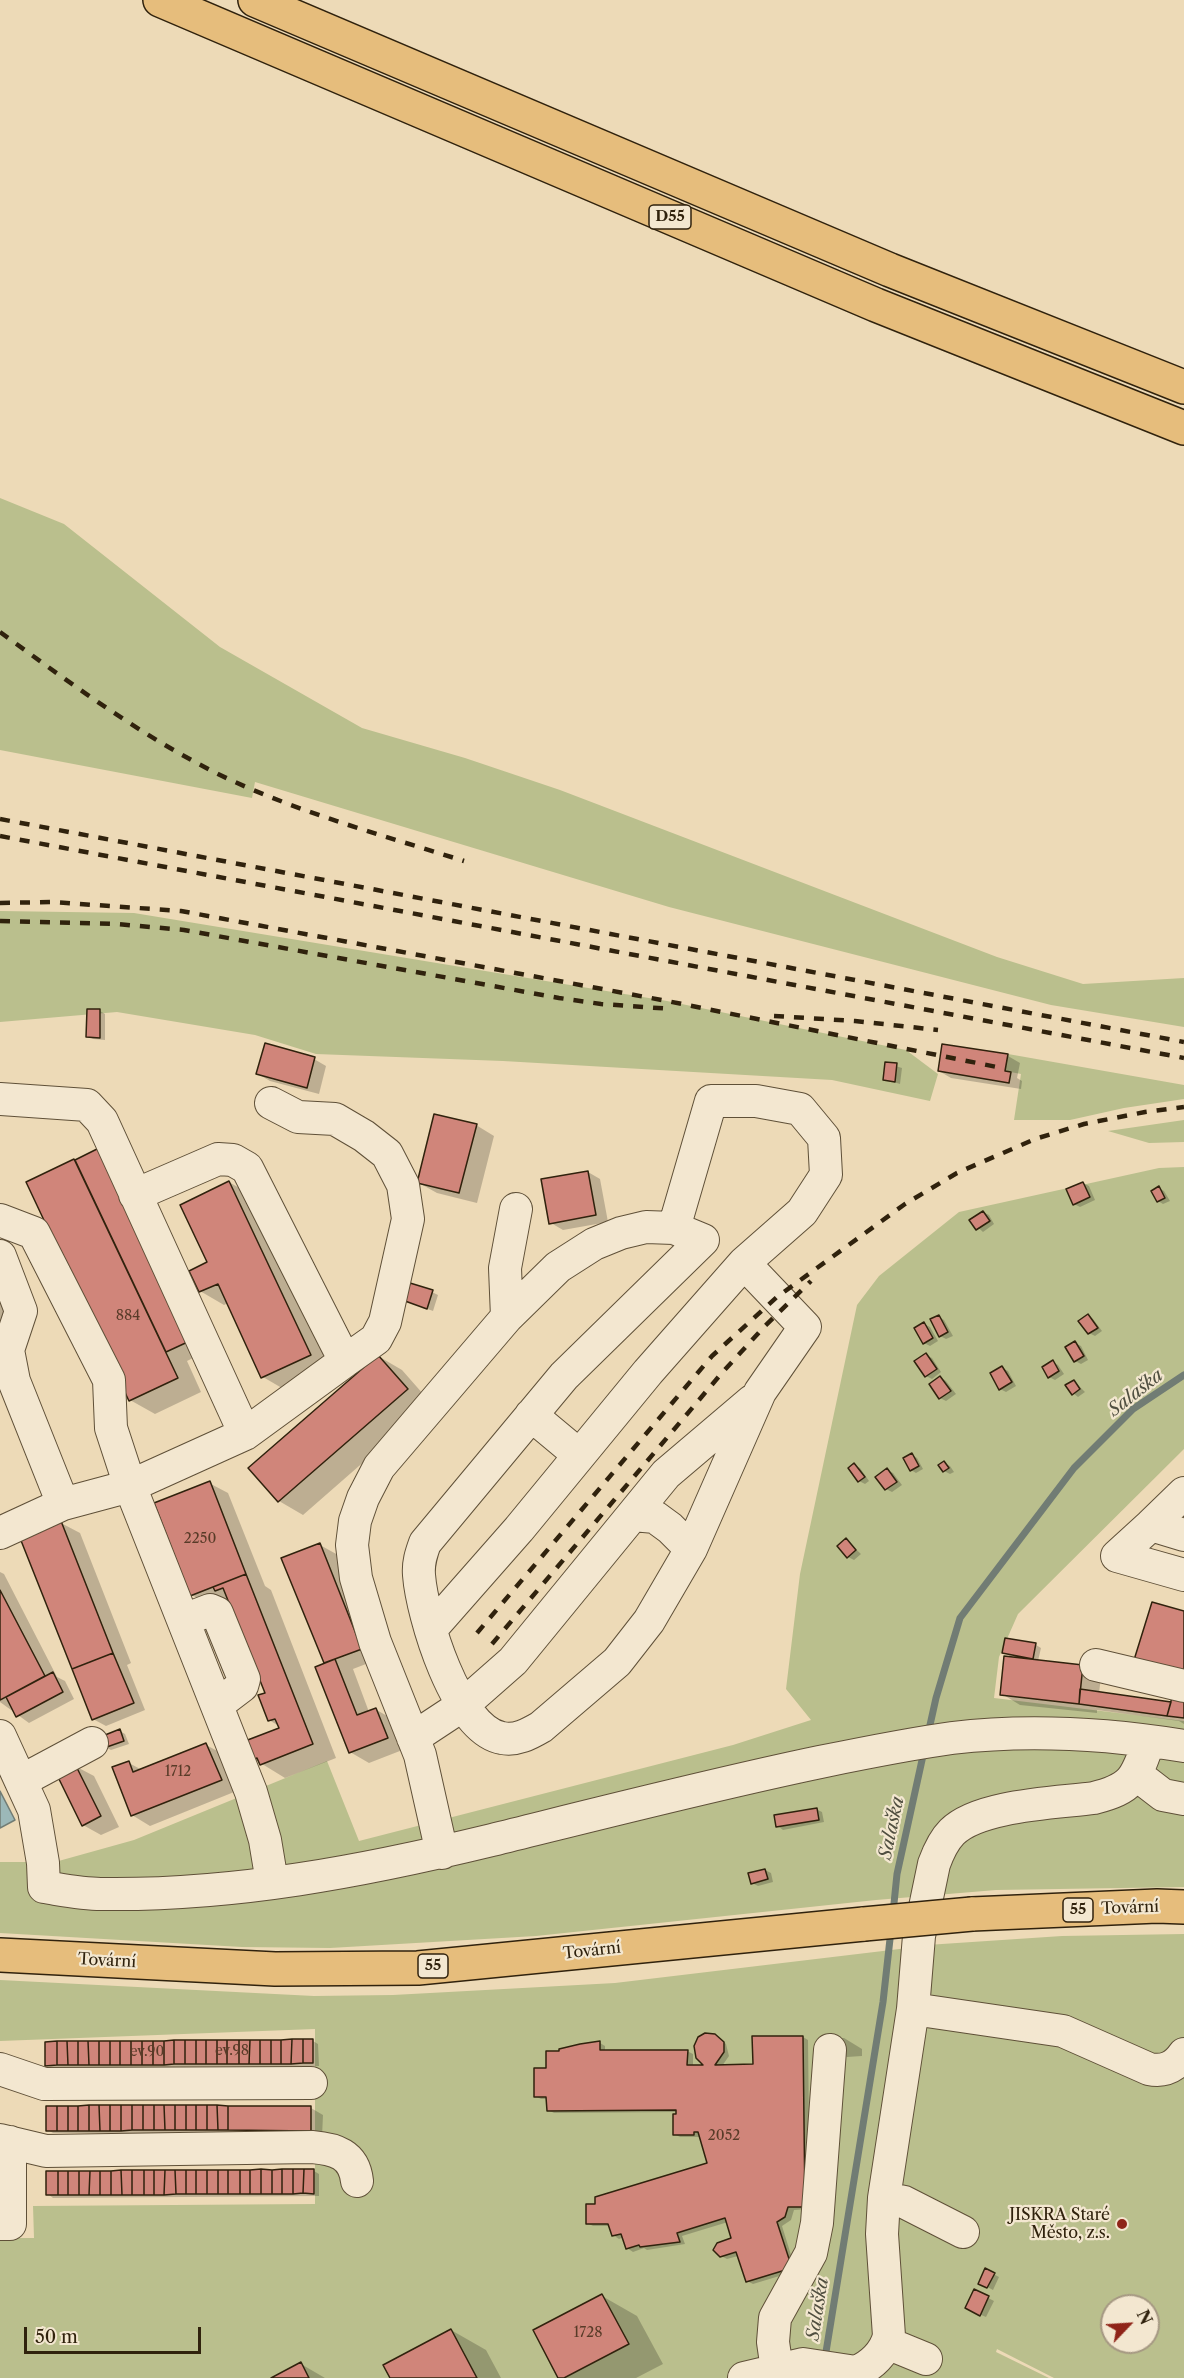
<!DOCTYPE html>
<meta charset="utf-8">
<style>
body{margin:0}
#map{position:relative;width:1184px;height:2378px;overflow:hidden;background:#eddab7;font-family:"Libre Caslon Text",serif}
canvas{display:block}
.north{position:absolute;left:1100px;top:2294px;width:60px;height:60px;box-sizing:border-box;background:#f3e7d0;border:2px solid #a59882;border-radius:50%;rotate:65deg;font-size:16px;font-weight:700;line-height:24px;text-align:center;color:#30220d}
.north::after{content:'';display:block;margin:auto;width:21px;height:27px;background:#8f2418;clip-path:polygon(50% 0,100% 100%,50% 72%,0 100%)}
.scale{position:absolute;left:24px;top:2327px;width:177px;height:27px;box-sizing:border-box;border:3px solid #30220d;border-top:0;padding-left:8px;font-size:18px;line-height:21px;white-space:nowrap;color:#30220d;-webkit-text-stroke:4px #f3e7d0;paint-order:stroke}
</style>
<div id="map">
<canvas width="1184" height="2378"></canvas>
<div class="north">N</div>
<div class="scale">50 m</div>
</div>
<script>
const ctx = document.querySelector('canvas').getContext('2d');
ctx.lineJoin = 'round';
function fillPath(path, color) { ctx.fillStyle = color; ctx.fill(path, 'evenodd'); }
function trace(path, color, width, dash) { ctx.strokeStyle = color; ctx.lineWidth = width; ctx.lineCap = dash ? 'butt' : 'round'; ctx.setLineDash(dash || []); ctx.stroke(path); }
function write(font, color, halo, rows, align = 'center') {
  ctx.font = font + ' "Libre Caslon Text",serif'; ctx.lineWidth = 4.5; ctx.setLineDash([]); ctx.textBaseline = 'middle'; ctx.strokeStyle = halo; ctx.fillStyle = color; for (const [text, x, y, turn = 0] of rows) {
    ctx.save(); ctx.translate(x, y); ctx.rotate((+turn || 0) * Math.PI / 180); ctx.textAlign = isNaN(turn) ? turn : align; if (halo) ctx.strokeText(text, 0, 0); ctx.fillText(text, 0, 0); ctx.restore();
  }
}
fillPath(new Path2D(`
 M0,498L64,524L220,647L362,728L465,758L560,790L997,957L1083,984L1184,978V1027L1051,1005L669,907L255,782L252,798L0,750Z
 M0,911L134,913L667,1001L906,1050L938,1074L930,1101L832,1080L503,1061L316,1054L255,1035L117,1012L0,1022Z
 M1008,1054L1184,1085V1099L1124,1108L1070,1120H1014L1021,1074L1005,1071Z
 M1184,1120V1142L1149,1143L1108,1131Z
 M1184,1167V1449L1018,1614L999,1657L994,1698L1184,1721V1887L996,1890L876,1900L536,1936L330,1948L242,1947L0,1933V1862H55L134,1840L327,1761L359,1841L733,1745L811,1720L786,1689L800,1574L857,1305L879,1276L959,1212L1159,1168Z
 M1184,1934V2378H1054L997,2349L996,2352L1049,2378H872L890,2214L927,1945L1062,1936ZM1112,2306H1148V2342H1112Z
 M908,1948L882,2325L851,2378H0V2238H34L33,2206L315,2204V2029L0,2041V1980L314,1996L393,1995L615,1983Z`), '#babf8d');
const water = new Path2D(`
 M0,1791L15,1820L0,1828Z`);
fillPath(water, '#9cb8b8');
trace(water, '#717c74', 1.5);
fillPath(new Path2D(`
 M100,1011L105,1014V1040L93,1039L87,1036Z
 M943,1045L1008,1056L1020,1063L1017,1078L1022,1081L1021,1089L951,1078L939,1071Z
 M314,1059L326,1066L319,1094L270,1081L258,1074Z
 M886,1063L902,1068L900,1084L884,1079Z
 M476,1125L494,1136L477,1203L437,1193L419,1183Z
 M74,1161L209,1350L187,1361L201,1392L155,1414L130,1400Z
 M588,1172L600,1179L608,1222L563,1230L551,1223Z
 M229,1182L253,1196L334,1369L287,1391L263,1377L228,1303L224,1305L200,1291Z
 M1083,1183L1089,1186L1095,1200L1080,1207L1074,1204Z
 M1159,1188L1164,1191L1170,1201L1163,1204L1158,1201Z
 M983,1212L989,1215L994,1224L983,1232L971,1221Z
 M0,1282L26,1348L0,1359Z
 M432,1292L438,1295L433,1311L406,1301Z
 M1088,1315L1093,1319L1102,1331L1095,1336L1089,1333Z
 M939,1317L944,1320L953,1336L946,1339L940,1336Z
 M924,1324L930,1327L938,1341L930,1346L924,1343Z
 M1075,1343L1081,1346L1088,1360L1081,1364L1075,1361Z
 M926,1355L932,1358L941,1372L932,1379L926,1376Z
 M378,1356L402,1370L431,1403L303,1515L279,1501Z
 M1053,1362L1058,1365L1064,1374L1055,1380L1049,1377Z
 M1002,1368L1008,1371L1016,1386L1006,1392L1000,1389Z
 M940,1377L946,1381L956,1394L946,1401L940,1398Z
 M1074,1381L1085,1392L1078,1397L1073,1393Z
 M912,1455L917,1458L923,1469L916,1473L911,1470Z
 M944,1463L950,1466L954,1472L950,1474L944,1471Z
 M854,1465L860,1468L869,1481L865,1484L859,1481Z
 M887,1470L893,1473L902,1485L892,1492L886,1489L878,1477Z
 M209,1483L228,1493L265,1586L271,1590L336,1758L285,1778L254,1759L281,1729L279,1726L269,1720L267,1694L229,1598L210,1606L192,1595Z
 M61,1523L80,1533L131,1663L127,1665L145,1710L106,1726L93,1719Z
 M846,1540L861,1554L854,1560L848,1557Z
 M320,1545L338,1555L379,1659L353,1669L369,1712L375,1709L394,1720L405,1749L369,1763L350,1752L317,1668L326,1664L283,1559Z
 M0,1572L4,1574L57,1677L65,1681L74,1699L29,1723L0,1702Z
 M1036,1645L1041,1648L1038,1661L1082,1666L1101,1677L1099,1693L1172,1703L1184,1694V1724L1179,1721L1097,1710V1713L1020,1705L1002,1694L1014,1659L1004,1652Z
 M120,1731L125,1734L129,1744L111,1750L105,1747Z
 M206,1745L225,1755L239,1790L150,1826L132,1815L129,1763L142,1770Z
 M75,1766L94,1776L119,1827L101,1835L83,1825Z
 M816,1809L822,1812L824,1822L783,1830L778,1826Z
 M765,1870L771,1873L773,1882L758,1886L752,1883Z
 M803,2037L808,2040L810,2209L794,2210L791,2220L782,2226L796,2271L753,2284L747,2281L738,2256L727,2259L721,2256L733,2239L728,2222L682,2236L685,2244L647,2250L644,2248L633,2252L627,2248L624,2237L619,2239L613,2235L610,2226H593L587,2223L597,2206L709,2164L701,2137H680L674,2134L677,2112L554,2113L548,2110V2099H541L535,2096L548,2069L561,2052L600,2043L605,2046V2052L687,2051L693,2054V2066H707L721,2039L726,2044L729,2056L722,2066H754Z
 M828,2038H844L862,2049V2056L847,2057L828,2046Z
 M313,2041L318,2044L319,2066L52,2068L47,2065Z
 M311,2108L323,2115L322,2137L235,2132L155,2133V2136L145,2137L139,2133H53L48,2130Z
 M314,2171L319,2174V2196L53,2198L48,2194Z
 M986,2270L999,2277L993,2290L980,2283Z
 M975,2291L994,2301L986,2317L972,2311Z
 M602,2296L637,2316L663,2364L636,2378H560Z
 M451,2330L486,2350L501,2378H391Z
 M301,2364L325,2378H275Z`), '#0003');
trace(new Path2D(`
 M928,1734L936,1698L960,1618L1074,1468L1133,1409L1184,1375
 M893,1913L897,1874L924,1751
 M825,2358L883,2002L891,1930`), '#717c74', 7);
const building = new Path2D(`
 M87,1009H100V1038L86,1037Z
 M265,1043L315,1057L307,1088L256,1074Z
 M942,1044L1008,1054L1005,1071L1011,1072L1009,1083L938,1071Z
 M885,1062L897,1063L895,1082L883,1080Z
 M434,1114L477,1124L459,1193L417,1183Z
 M101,1147L192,1340L166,1352L75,1160Z
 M74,1159L178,1378L129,1401L26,1182Z
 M588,1171L596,1215L549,1224L541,1179Z
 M229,1181L311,1355L261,1378L218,1284L199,1292L189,1271L207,1262L180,1205Z
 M1083,1182L1090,1197L1073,1205L1066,1189Z
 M1159,1186L1165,1198L1157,1202L1151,1191Z
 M983,1211L990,1221L976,1230L969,1220Z
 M410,1283L433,1290L427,1309L405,1301Z
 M1088,1314L1098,1328L1088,1334L1078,1321Z
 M939,1315L948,1332L939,1337L930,1319Z
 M924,1322L933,1338L923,1344L914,1328Z
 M1075,1341L1084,1356L1074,1362L1065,1347Z
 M926,1353L937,1369L925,1377L914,1361Z
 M378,1355L408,1389L278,1502L248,1468Z
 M1053,1360L1059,1371L1048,1378L1042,1367Z
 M1002,1366L1012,1382L999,1390L990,1373Z
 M940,1376L951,1391L939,1399L929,1384Z
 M1074,1380L1080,1389L1072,1395L1065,1385Z
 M912,1453L919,1466L910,1471L903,1458Z
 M944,1461L949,1468L943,1472L938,1465Z
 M854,1463L865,1477L858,1482L848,1468Z
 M887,1468L897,1482L885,1490L875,1477Z
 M210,1481L246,1574L190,1596L154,1503Z
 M61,1521L113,1653L72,1669L20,1538Z
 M846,1538L856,1550L847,1558L837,1546Z
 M320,1543L362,1649L324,1663L281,1558Z
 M246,1574L313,1744L260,1765L257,1758L253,1760L245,1741L279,1728L275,1719L268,1721L258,1695L265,1693L223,1588L215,1591L213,1587Z
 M0,1590L45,1676L0,1700Z
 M1152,1602L1184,1611V1675L1134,1660Z
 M1005,1638L1036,1643L1033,1659L1002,1653Z
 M113,1653L134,1703L92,1720L72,1669Z
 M1004,1656L1083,1665L1079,1704L1000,1695Z
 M335,1659L357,1715L376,1708L388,1738L349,1753L315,1667Z
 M53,1672L63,1692L16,1717L6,1697Z
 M1080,1689L1171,1702L1167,1716L1079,1704Z
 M1174,1690L1184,1693V1718L1167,1716Z
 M120,1729L124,1741L104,1748L100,1737Z
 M206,1743L222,1780L131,1816L112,1767L129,1761L133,1772Z
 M75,1764L101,1816L82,1826L56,1773Z
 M817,1808L819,1820L776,1827L774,1815Z
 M765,1869L768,1879L751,1884L748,1873Z
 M705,2033L715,2034L724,2042V2052L715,2065L753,2064L752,2036H803L805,2207H788L785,2217L777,2222L792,2268L746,2282L736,2252L720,2257L713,2250L717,2243L731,2238L725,2218L677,2233L680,2242L640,2247L639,2245L626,2249L621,2234L612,2236L608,2224H586V2204H595V2197L707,2163L698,2132H694V2135H673V2114H676V2110L547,2111L546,2097H534V2068H546V2051H559V2049L580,2044L600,2041V2050H688L687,2065H703L696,2058L694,2046L698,2037Z
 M292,2039L291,2064H281V2040Z
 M292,2039H303V2063L291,2064Z
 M303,2039H313V2063H303Z
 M174,2040V2064L164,2065V2041Z
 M174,2040H185V2064H174Z
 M185,2040H196V2064H185Z
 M196,2040H206V2064H196Z
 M206,2040H217V2064H206Z
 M217,2040H227V2064H217Z
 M227,2040H239V2064H227Z
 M239,2040H250L249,2064H239Z
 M250,2040H260V2064H249Z
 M260,2040H271V2064H260Z
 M271,2040H281V2064H271Z
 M57,2041V2065L45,2066V2042Z
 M57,2041H67L68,2065H57Z
 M67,2041H78V2065H68Z
 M78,2041H88L89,2065H78Z
 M88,2041H99V2065H89Z
 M99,2041H110V2065H99Z
 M110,2041H120V2065H110Z
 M120,2041H131V2065H120Z
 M131,2041H142V2065H131Z
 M142,2041H153V2065H142Z
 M153,2041H164V2065H153Z
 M89,2105V2131H78V2106Z
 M89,2105H99L100,2131H89Z
 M99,2105H110V2131H100Z
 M110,2105H121V2131H110Z
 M121,2105H132V2130L121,2131Z
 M132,2105H143V2130H132Z
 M143,2105H154V2130H143Z
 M154,2105H164L165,2130H154Z
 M164,2105H175V2130H165Z
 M175,2105H186V2130H175Z
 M186,2105H196V2130H186Z
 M196,2105H207V2130H196Z
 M207,2105H217L218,2130H207Z
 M217,2105L228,2106V2130H218Z
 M46,2106H57V2131H46Z
 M57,2106H68V2131H57Z
 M68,2106H78V2131H68Z
 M228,2106H311V2131L228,2130Z
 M261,2169L272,2170V2194H261Z
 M261,2169V2194H250V2170Z
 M282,2169H293V2194H282Z
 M282,2169V2194H272V2170Z
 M293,2169H304L303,2193L293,2194Z
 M304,2169H314V2194L303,2193Z
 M121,2170H132V2195H122Z
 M121,2170L122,2195H111V2171Z
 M132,2170H144V2195H132Z
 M144,2170H154V2195H144Z
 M154,2170H165L164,2195H154Z
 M165,2170H175L176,2194L164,2195Z
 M175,2170H186V2194H176Z
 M186,2170H196V2194H186Z
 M196,2170H207V2194H196Z
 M207,2170H218V2194H207Z
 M218,2170H228V2194H218Z
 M228,2170H240V2194H228Z
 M240,2170H250V2194H240Z
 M46,2171H58V2195H46Z
 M58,2171H68V2195H58Z
 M68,2171H79V2195H68Z
 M79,2171H90L89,2195H79Z
 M90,2171H100V2195H89Z
 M100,2171H111V2195H100Z
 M985,2268L995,2273L987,2288L978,2284Z
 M974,2289L989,2296L980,2316L965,2308Z
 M602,2294L629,2344L564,2378H558L533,2330Z
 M451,2329L477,2378H390L383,2365Z
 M301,2362L309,2378H271Z`);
fillPath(building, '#d0857a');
trace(building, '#30220d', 1.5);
const minor = new Path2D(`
 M0,1099L87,1105L102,1121L245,1434
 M271,1103L298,1117L335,1119L364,1136L387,1154L403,1185L408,1219L385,1322L376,1339L345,1361
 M0,1220L34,1233L109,1380L111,1428L130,1486L251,1792L265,1840L272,1882
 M674,1228L711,1101H756L800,1109L824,1138L826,1175L802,1212L744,1263
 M0,1256L21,1311L8,1350L14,1381L63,1504
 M507,1317L505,1268L516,1209
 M531,1415L579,1455
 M1184,1493L1151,1525L1184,1535
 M633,1515L655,1517L670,1528L691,1549
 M1151,1525L1117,1556L1184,1575
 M0,1533L63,1504L130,1486L245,1434L345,1361L247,1168L233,1160L218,1159L135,1195
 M184,1620L210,1610L217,1613L244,1679L242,1686L217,1705
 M431,1629L519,1529L648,1372L744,1263L805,1327L760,1392L691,1549L649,1621L617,1662L541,1727C529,1734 516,1741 502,1738C456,1730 422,1615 419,1575C418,1563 421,1554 425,1543L564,1376L703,1240L674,1228L646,1227L621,1233L594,1244L558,1267L507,1317L379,1467L363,1498L355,1521L352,1545L356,1578L375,1642L420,1755L442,1853
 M1096,1665L1184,1686
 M0,1736L34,1810L43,1863L44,1887C63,1890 82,1894 101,1894C234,1896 364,1871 492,1840C601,1813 710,1785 820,1762C864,1753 908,1744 952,1738C1028,1729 1109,1734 1184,1746
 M413,1738L463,1705L513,1661L666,1474L752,1401
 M1137,1775L1163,1795L1184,1799
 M21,1781L92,1743
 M913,2009L1063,2031L1149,2069C1164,2072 1175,2067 1184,2054
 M0,2069L44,2084L311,2083
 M0,2140L46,2151L312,2147C335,2149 354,2154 357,2181
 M884,2198L904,2202L963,2232
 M0,2224H10V2142
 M887,2343L926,2359
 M777,2370L773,2342L775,2318L811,2253L817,2223L830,2050
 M856,2372C871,2366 885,2353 889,2336L882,2234L884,2198L913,2009L919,1936L934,1864C938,1853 943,1841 952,1832C979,1805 1056,1803 1094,1798C1134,1788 1136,1777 1149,1741
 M744,2378L803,2364L856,2372`);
const major = new Path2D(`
 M972,1914L1157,1906L1184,1907
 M0,1955L275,1969L418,1968L864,1924`);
const highway = new Path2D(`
 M160,0L876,305L1184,428
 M255,0L890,270L1184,387`);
trace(minor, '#5f5038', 34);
trace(major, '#30220d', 36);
trace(highway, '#30220d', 36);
trace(minor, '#f3e7d0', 32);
trace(major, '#e6bd7c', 33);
trace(highway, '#e6bd7c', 33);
trace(new Path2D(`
 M0,632C70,683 140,735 218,774C296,812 382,835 464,861
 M0,819L1184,1042
 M0,836L1184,1058
 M0,903L52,902L181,911L667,1001L997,1067
 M0,921L117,924L184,930L559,998L601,1004L672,1009
 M774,1016L855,1021L938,1030
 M477,1633L712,1356L777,1297L905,1204L957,1173L1035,1139L1084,1124L1145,1112L1184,1107
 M492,1644L721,1374L764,1327L811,1281`), '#30220d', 4.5, [10, 10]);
const majorBridge = new Path2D(`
 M864,1924L972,1914`);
trace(majorBridge, '#30220d', 36, []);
trace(majorBridge, '#e6bd7c', 33);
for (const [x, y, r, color] of [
 [1122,2224,6,"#8f2418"]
]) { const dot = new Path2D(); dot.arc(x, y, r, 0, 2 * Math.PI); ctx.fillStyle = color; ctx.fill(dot); trace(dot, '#f3e7d0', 2); }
write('14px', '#583b28', null, [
 ["884",128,1316],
 ["2250",200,1539],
 ["1712",178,1772],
 ["ev.98",232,2051],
 ["ev.90",147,2052],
 ["2052",724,2136],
 ["1728",588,2333]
]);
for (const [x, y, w] of [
 [670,217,42],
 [1078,1910,30],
 [433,1966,30]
]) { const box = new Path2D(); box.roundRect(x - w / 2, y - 12, w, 24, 4.5); ctx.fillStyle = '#f3e7d0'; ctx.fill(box); trace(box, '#30220d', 1.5); }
write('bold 15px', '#30220d', null, [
 ["D55",670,217],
 ["55",1078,1910],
 ["55",433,1966]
]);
write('16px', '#30220d', '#f3e7d0', [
 ["Tovární",1130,1908,-2],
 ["Tovární",592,1951,-6],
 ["Tovární",107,1961,3]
]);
write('16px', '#30220d', '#f3e7d0', [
 ["JISKRA Staré",1110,2215],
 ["Město, z.s.",1110,2233]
], 'right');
write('italic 18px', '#504f40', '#f3e7d0', [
 ["Salaška",1136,1393,-38],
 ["Salaška",892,1828,-78],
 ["Salaška",818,2309,-81]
]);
</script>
